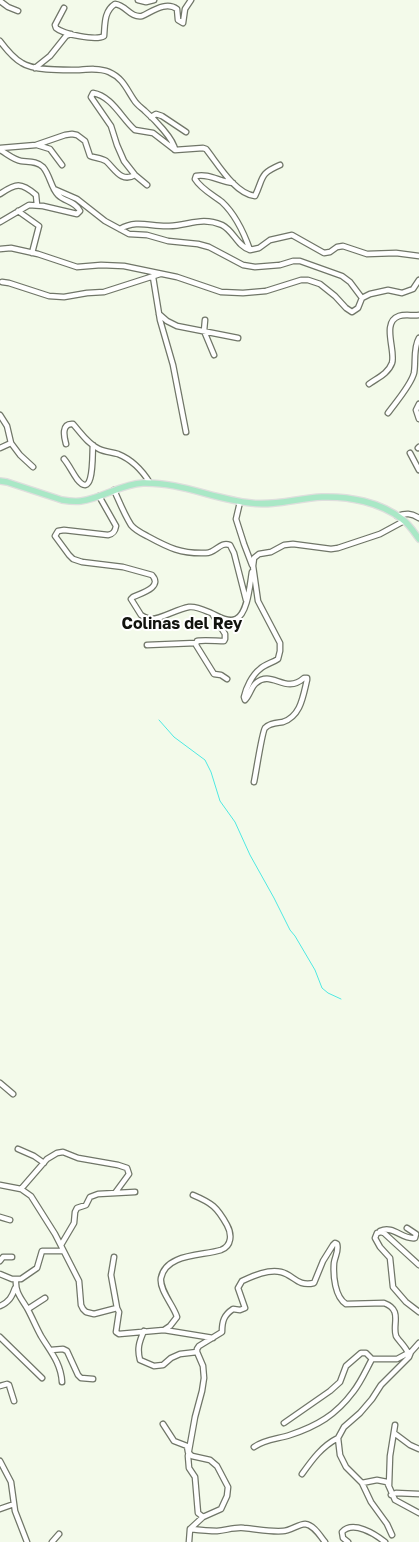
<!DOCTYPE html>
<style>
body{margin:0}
canvas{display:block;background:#f3faea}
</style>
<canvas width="419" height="1542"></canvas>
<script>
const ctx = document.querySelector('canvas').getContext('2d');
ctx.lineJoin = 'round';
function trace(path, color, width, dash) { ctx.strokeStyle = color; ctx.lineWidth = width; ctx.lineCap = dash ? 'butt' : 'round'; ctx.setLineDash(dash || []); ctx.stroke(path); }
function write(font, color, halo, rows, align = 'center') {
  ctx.font = font + ' "Golos Text",sans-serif'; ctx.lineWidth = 4; ctx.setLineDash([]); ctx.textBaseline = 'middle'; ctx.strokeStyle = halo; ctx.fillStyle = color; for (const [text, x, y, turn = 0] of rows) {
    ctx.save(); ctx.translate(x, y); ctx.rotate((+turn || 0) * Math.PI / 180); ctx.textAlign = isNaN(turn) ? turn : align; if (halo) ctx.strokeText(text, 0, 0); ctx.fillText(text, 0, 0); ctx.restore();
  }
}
trace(new Path2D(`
 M159,720L174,737L205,760L211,772L220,801L235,822L250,855L274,898L290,930L295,936L315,970L322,988L328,993L341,999`), '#4ee9e2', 1);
const minor = new Path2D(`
 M138,0L146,2L154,0
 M0,1L8,7L18,11
 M64,8L55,25L56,28C63,34 96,41 104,36C105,24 104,11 115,4C126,5 130,18 142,16C153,11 166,1 177,9L178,20L183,23L185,9L191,0
 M0,41C6,49 13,58 22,63C34,71 64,70 79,70C89,69 100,68 109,72C123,78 127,90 134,100C137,105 142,108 145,111C154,119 174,139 175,150
 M35,68L50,56L66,36L71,34
 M151,117L156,114L162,116L186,132
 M37,145L50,149L62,165
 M0,148L36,145L65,135L72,134L77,135L85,141L90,156C95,158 101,158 106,161C115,169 121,183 135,175
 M0,150C6,153 14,160 21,161C29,162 37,161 43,167C50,175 51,188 58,195C65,202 75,201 80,211L77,214L43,206L29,205L0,222
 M233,183C220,182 209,173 196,176L195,179C201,189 213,195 222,202C236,215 244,233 250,250
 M147,185L135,175L124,161L117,145L111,126L91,97L93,93C112,96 122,119 135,130L153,133L175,150L203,148L206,149C218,164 235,194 255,196C264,177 259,174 280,165
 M54,189L77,199L105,221L129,234L147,235L168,241L198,244L209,247L243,265L255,267L280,265L293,261H300L342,276L350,282L362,298
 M0,194C16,183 21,182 36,195L37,205
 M18,211L39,226L32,253
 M120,229C137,219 151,227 169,226C188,226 201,216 222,225C234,231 237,246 250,250L259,248L270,240L292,235L324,253L330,252L337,247L343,246L367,254L396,253L419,256
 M0,249L11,248L38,254L77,267L101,265L124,266L177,277L221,292L243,293L266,291L301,280H308L320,284L335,296L346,308L352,312L358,308L362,298L370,294L388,290L402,293L413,289L419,280
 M153,277L160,320L173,365L186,432
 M2,282L9,283L49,296L64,297L87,293L104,292L160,274
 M159,314L167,321L177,326L238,338
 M205,320L204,331L214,355
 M369,384C377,378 388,374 392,363C396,351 381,322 399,316C405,314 413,316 419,315
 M419,404L416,410L419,419
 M388,413C396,402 411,385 414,373C416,362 413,348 419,338
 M0,415L7,426L11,443L20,455L33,467
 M66,444C64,437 61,423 73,424C81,433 88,444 99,449C105,452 112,452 118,454C133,460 142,470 150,483
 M0,448L11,443
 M418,448L419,447
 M410,453L419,470
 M64,459C69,465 72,472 77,479C95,502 92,451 93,445
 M114,490C119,501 124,514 131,525C135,530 141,533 147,536C169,548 181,554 206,553C216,553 220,541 230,545L234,553L246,600
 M99,496L116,526C115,532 113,534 108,535L64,530L58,531L55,536L69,555L73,559L82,562L123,567L152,575C163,587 142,593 133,597L131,599L141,615C144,617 148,619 152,619C161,619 177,609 189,607C196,606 204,610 211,613C218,616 228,623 236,619C248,614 250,583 252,572
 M240,502L236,519L244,544L252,565
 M397,516C406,513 411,513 419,518
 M213,615L225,634V639L224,641C217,641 203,640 197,641L196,645L214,674L221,675L227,679
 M147,645L196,643
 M254,782C256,773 262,732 265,728C269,723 277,723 283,722C301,716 303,696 307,680V678H304C285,695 272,669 256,683C251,687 250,695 245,700L244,697C246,688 252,675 260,669C265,664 272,663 278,659L280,651V643L258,601L253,566L254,558L259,554L271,552L284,545L293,544L331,549L338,548L380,534L404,521
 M0,1083L13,1094
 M18,1149L34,1156L44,1163
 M0,1185L21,1189L31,1196L55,1234L79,1281L81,1305L83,1309L86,1312L94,1314L117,1308L119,1312L116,1332L119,1334L164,1330L213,1338
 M21,1189L47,1159L57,1153L63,1152L78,1158L118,1165L127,1168L129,1174L115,1193
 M0,1217L10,1220
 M380,1231C394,1225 402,1240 415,1238L416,1234L407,1228
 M61,1245L74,1223L75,1212L77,1208L86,1205L90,1197L98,1194L135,1192
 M114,1257L111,1275L117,1308
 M0,1261L3,1257H12
 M419,1265L384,1233L381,1232L377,1233L375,1238L380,1247L390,1258L393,1287L406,1302L419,1312
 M0,1274L12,1279H21L37,1268L42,1251H63
 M16,1280C15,1292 21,1298 27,1308C32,1317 36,1327 41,1336C50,1351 61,1363 62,1382
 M0,1306C9,1302 12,1297 15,1288
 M28,1309L45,1298
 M164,1330L170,1326L177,1317C174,1306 159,1290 161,1278C166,1253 203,1256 221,1250C232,1246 232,1234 227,1225C217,1207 212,1203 193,1195
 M144,1331C139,1342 137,1349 140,1360L154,1366L163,1365L171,1358L180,1354L197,1352
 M0,1337L42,1378
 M51,1350L63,1349L67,1351L78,1375L81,1378L93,1379
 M0,1386L7,1384L9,1385L14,1401
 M284,1423L330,1391L340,1382L346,1366L361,1353H366L372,1359H397L410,1352
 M163,1424L174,1441L187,1446L188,1452L192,1456L210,1460L217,1466L228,1487L227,1496L221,1509L203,1517L190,1529L189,1542
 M394,1433L410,1445L419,1449
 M254,1447C265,1439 278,1439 290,1435C317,1426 336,1415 353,1392C361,1382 366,1370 372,1359
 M0,1461L11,1482L15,1511L27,1542
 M302,1474C312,1460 322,1446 338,1438
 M362,1483L377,1480L387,1482L395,1500L419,1513
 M389,1486L390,1456L395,1425
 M391,1495L396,1493L419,1494
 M0,1509L14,1504
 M203,1517L198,1513L195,1477L189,1468L188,1456L195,1417L202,1391L204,1378L203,1366L197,1352V1349L199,1346L222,1332C222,1321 224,1315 233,1309L240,1310L245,1308L238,1288L242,1281C253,1276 268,1269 281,1272C294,1275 297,1287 314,1283L323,1261L333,1245L335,1243L337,1244C339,1251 335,1256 334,1263C333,1276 335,1297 346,1304L384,1303C403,1310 392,1324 396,1336C398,1340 406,1347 408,1353
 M190,1529C199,1530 209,1531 217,1531C227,1530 235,1527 244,1528C257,1529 269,1532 283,1531C290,1531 299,1524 305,1524C314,1525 320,1536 325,1542
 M392,1535L387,1524L371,1502L362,1483L346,1467L340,1455L338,1438L344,1427L360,1413L372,1399L381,1385L409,1357L411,1352L419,1343
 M52,1542L59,1534
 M348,1542L343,1538L342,1532C353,1520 375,1534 385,1542`);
const major = new Path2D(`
 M0,481L7,482L62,500C68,501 75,502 81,501C103,498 121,484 143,483C180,482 214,499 251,503C275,506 299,498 322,497C349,496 380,502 402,519C409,524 414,532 419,539`);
trace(minor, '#707668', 7);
trace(major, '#dededd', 8);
trace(minor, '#fff', 4.5);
trace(major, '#a9e8c6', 5.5);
write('bold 16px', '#11130e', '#fff', [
 ["Colinas del Rey",182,624]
]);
</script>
